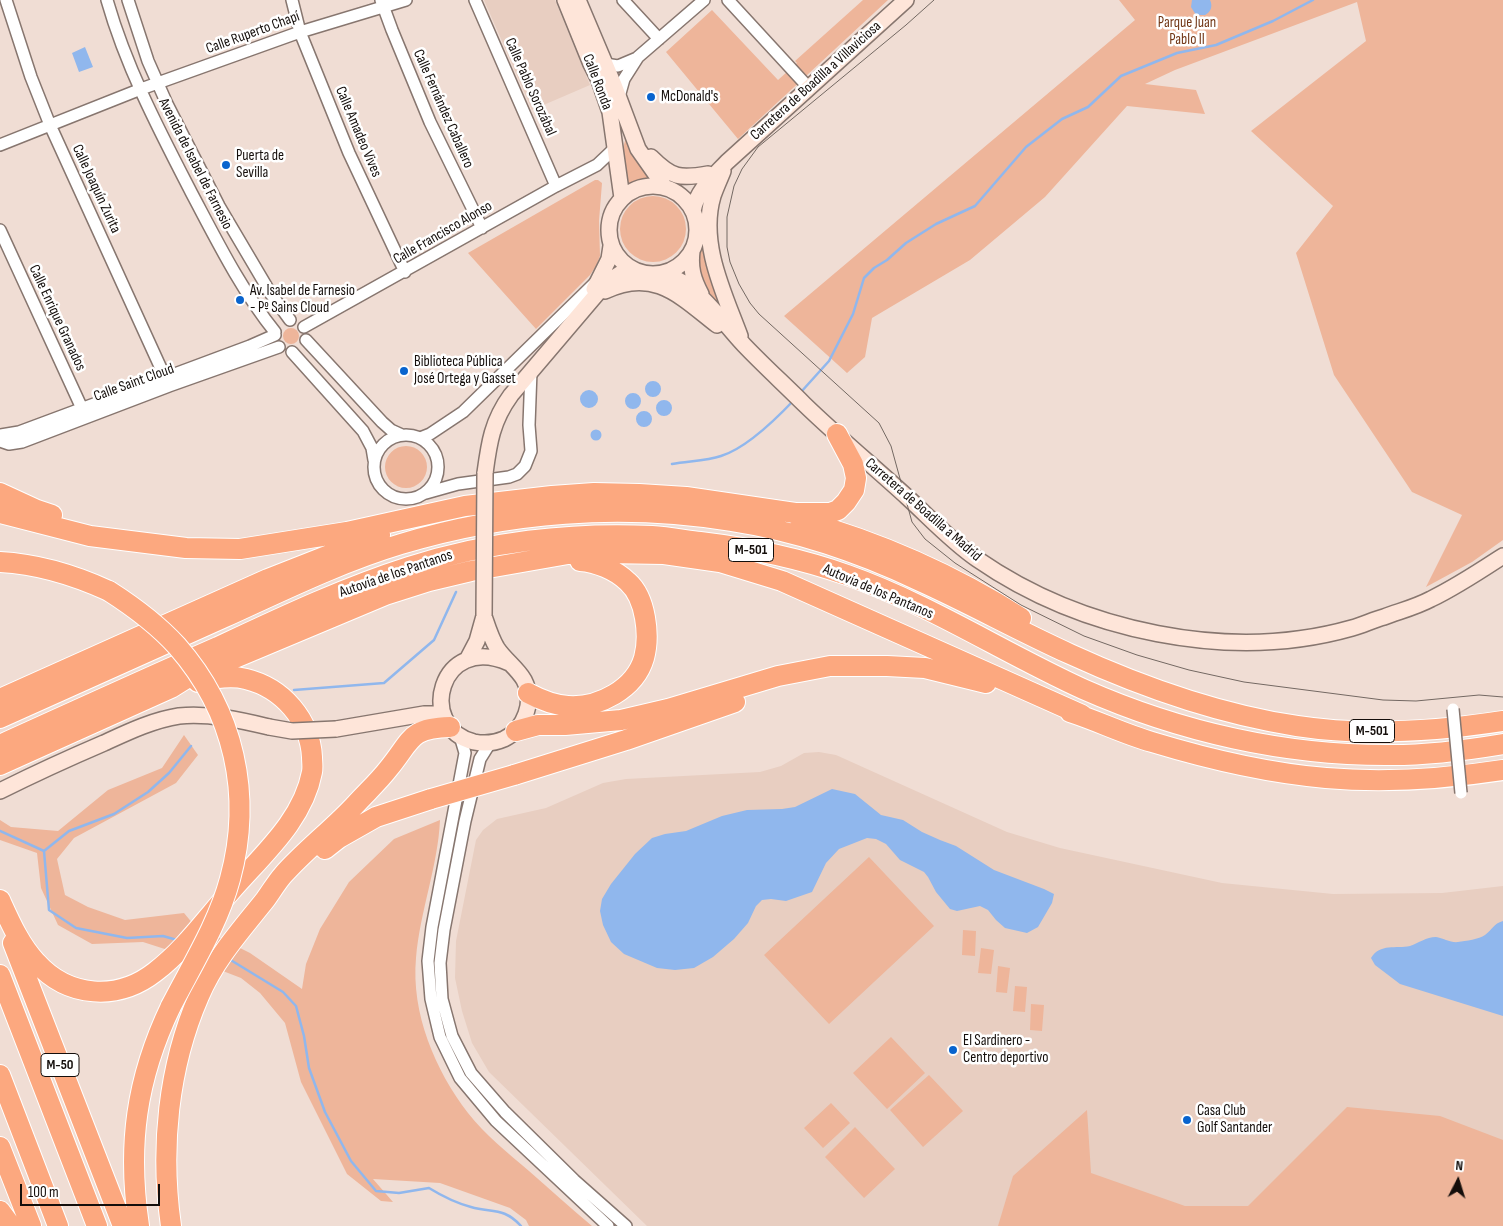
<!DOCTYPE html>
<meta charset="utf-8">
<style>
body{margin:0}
#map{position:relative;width:1503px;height:1226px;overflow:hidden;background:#f0ddd4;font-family:"Sofia Sans Condensed",sans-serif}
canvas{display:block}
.north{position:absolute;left:1433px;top:1156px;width:50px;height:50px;-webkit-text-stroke:4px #fff;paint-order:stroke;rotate:5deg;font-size:14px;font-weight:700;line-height:20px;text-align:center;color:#140e0b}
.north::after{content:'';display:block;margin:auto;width:18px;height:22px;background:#140e0b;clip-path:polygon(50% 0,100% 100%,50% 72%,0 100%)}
.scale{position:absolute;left:20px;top:1184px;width:140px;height:22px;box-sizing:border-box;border:2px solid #140e0b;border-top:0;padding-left:6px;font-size:15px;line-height:18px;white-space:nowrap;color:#140e0b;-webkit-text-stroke:4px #fff;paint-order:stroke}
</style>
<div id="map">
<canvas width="1503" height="1226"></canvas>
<div class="north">N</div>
<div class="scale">100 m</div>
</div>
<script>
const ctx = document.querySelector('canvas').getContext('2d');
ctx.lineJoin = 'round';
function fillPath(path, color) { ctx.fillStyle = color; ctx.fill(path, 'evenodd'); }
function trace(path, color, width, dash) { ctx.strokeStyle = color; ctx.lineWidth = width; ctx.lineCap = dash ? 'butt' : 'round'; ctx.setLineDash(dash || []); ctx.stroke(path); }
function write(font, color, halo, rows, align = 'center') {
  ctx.font = font + ' "Sofia Sans Condensed",sans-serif'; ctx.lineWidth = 5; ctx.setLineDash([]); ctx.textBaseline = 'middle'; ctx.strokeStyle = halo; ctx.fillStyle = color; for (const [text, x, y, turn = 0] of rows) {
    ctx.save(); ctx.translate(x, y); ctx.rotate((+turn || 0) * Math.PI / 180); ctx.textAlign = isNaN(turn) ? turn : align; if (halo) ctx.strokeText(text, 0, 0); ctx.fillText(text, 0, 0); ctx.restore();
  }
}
fillPath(new Path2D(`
 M484,0H555L590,85L532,110Z
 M819,752L836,755L1007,832L1060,848L1222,883L1333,894L1442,893L1503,886V1226H647L489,1072L472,1043L462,1011L455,978L456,941L476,840L483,830L497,819L546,808L603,783L626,779L760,772L781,766L804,753Z`), '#e8cec1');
fillPath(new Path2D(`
 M863,0H888L738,139L666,52L712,10L778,80L797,63L795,61Z
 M1119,0H1503V540L1472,562L1426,587L1462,515L1412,492L1334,375L1296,253L1333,206L1251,131L1366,41L1357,2L1175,70L1145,84L1196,90L1205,114L1127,106L1045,197L970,260L872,318L865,357L847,373L784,316L1135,20Z
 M623,126L655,180L640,181L627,187L622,151L625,141Z
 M595,180H598L602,183L599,221L600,256L596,266L590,275L536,329L468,253Z
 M620 229a33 33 0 1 1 66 0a33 33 0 1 1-66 0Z
 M703,238L732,323C708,293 691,278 703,238Z
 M283 336a8 8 0 1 1 16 0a8 8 0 1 1-16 0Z
 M385 467a21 21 0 1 1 42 0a21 21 0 1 1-42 0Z
 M184,735L198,755L176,783L74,838L57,859L65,895L88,907L125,920L184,913L194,925L250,953L302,989L306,964L320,929L349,882L394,839L440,820C438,866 420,911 416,958C411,1013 435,1070 468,1113C485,1135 508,1153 529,1171C550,1189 570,1208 592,1226H529L526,1220L510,1208L440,1183L373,1179L393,1202L381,1201L347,1174L301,1082L285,1023L260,993L241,978L171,951L143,942L92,944L58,925L41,888L37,853L0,840V820L11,827L58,831L108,790L162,768Z
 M869,857L934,926L829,1024L764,955Z
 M963,930L976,931L975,956L962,955Z
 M981,948L994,950L991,974L978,973Z
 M998,966L1010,968L1007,993L996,992Z
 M1015,986L1027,987L1025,1012L1013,1011Z
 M1031,1004L1044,1005L1042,1031L1030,1030Z
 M891,1037L925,1073L887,1109L853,1073Z
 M929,1075L963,1111L923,1147L890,1110Z
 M831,1103L850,1123L823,1148L804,1128Z
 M1347,1107L1440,1116L1503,1140V1226H998L1013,1176L1087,1110L1091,1173L1185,1206H1248Z
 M855,1127L895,1169L864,1198L825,1157Z`), '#eeb59a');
fillPath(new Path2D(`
 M1192,0H1210C1213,6 1211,12 1205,15H1196L1191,7Z
 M85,47L93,67L79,72L72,53Z
 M645 389a8 8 0 1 1 16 0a8 8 0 1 1-16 0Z
 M580 399a9 9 0 1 1 18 0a9 9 0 1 1-18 0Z
 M625 401a8 8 0 1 1 16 0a8 8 0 1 1-16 0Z
 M656 408a8 8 0 1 1 16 0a8 8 0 1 1-16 0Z
 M636 419a8 8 0 1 1 16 0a8 8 0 1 1-16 0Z
 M590.5 435a5.5 5.5 0 1 1 11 0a5.5 5.5 0 1 1-11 0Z
 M832,789L855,794L881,815L903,820L922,832L940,840L956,846L994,870L1044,889L1054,894L1052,903L1038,927L1027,933L1005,928L996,920L988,910L980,906L957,911L950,909L936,892L928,877L924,872L900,860L886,844L876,839L867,838L839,849L826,863L812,892L786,901L771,899L762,900L756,906L748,923L734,939L713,957L694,968L675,970L657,968L624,954L611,942L603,925L600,911L602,899L611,884L635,854L652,838L665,834L686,831L722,816L747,810L782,809L795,807Z
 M1503,921V1016L1400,984L1375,965L1371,958C1380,943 1396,949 1410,946C1419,943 1426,937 1436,937C1443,938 1451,943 1458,942C1466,941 1479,939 1485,935C1493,929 1493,924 1503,921Z`), '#90b7ed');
trace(new Path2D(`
 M801,392L829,361L853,314L864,278L874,268L887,260L906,243L936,224L975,206L1026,147L1062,119L1088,107L1121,76L1177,53L1216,45L1273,21L1313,0
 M672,464C688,461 706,461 721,456C747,448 776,419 794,400
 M294,690L384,683L434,640L456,592
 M0,831L44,851L69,831L114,814L148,792L169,773L191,746
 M44,851L49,910L76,928L127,938L163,936L177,940
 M229,959L283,992L296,1006L304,1036L309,1068L325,1112L351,1161L376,1191L399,1193L429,1188C442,1196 456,1203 471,1207C492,1213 504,1207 521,1226`), '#90b7ed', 2.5);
const street = new Path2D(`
 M6,0L31,77L50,125L169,386
 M107,0C126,67 159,130 191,192C216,239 241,290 275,332
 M128,0L148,61L167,104L219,206L271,294L290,320
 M292,0L300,32L349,153L405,272
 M381,0L392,30L430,122L482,228
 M475,0L556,186
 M623,0L659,39
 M728,0L809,88
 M605,64L618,66L637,58
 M619,97L624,79L638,57L704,0
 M0,145L141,89L300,32L406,0
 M0,230L85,415
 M304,327L556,186L597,165L616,147
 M306,340L382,422L391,430L402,435
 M292,352L363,431L372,448L374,460
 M374 467a32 32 0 1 1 64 0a32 32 0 1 1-64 0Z
 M0,435L19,432L250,346L275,335
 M420,438L430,434L463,412L598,280
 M0,441L9,444L22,442L169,386L279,347
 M426,493L458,484L509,477L517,474L525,466L531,451L529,425L531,371
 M460,736L465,753L432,927L428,961L431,999L440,1037L460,1078L496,1121L608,1226
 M490,743L480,759L465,821L444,930L440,963L442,999L452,1036L471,1073L505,1112L574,1180L626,1226`);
const secondary = new Path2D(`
 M565,0L591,64L599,80L610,112L622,198
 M578,0L614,85L638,149L664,186
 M651,157C672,178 680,179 708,174
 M723,171C720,179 716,187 713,196C699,243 724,293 740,336
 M609 230a44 44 0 1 1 88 0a44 44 0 1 1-88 0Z
 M693,211C697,190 713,177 727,162L906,0
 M692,251C690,268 693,279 701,294
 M664,273C699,286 719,318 744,345C763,365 784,384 804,404C837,436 873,466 907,497C930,518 952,542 977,559C1081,631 1229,663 1352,628C1363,625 1373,620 1384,617C1400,611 1416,607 1431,599C1456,587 1480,571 1503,556
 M594,289L609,259L611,246
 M605,291C654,267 681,297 717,325
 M485,473C489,443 492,421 511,395L607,282L621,273L635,270
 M484,616C488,628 491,638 497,648C505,660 517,668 524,680C535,701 525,729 504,739C495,743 484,744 474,742C416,728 439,632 509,663
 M467,660L477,641L484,616
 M336,729L424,714H434L446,720
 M0,791C34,774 69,758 104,743C128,732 153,720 179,716C209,713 240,720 269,727`);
const highway = new Path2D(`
 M0,493L37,510L52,515
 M0,513L90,536L186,548L240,549L347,532L465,506L552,496L594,493L639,494L686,497L795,513H830L838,510L846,502L854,490L856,478L853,464L837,434
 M800,520C879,542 952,574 1021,618
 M0,562C39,564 74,575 109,591
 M528,693C541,700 553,705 568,706C599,708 635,689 644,658C650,636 646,598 628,582C616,570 596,562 580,561
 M0,699L268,579L380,535
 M1070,712C1098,721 1124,734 1152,742C1208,759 1267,773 1326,778C1385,783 1445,779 1503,770
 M0,718C75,684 150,651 225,617C282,591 341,562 401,544C508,512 621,503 731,521C796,531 861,553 920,581C971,604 1019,631 1070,654C1142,687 1218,714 1297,726C1362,736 1438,731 1503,721
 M516,731L538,725H565L621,720L668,709L778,676L830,666H887L925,668L986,683
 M0,745C73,712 145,679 218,647C280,618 343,588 409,567C486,542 571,532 652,536C668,537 684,540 700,542C750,548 799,558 847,575C929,604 1004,653 1083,689C1180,732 1286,756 1392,755C1429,755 1467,750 1503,744
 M0,765L171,688L187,678L385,595L429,581L471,571L568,554L607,553L664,554L720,562L782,581L1082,715
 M514,775L626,740L735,702
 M325,849L339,838L376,817L431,799
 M0,900C10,922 20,945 36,962C68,998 118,1001 155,972C184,950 206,919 230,892C261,856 303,821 312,772C313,767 312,762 312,757C310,720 283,688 246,679C230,675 214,678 198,682
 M13,943L123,1226
 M0,975L97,1226
 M0,1075L58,1226
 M0,1147L31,1226
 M0,1211L11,1226
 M139,1226C127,1146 136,1079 171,1006
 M171,1226C160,1149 168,1067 199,996C214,960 241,930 265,900C271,892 276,883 283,875C305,850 333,829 356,804C367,792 379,781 389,768C412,740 409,728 450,727`);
trace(street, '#87766f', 14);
trace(secondary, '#87766f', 18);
trace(highway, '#fff', 22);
trace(street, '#fff', 11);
trace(secondary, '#fee5d9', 15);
trace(highway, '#fca87f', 20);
trace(new Path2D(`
 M934,0L906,25L758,147L742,169L734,186L727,217V247L730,262L739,284L750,303L759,314L879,423L891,446L912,522L925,539L955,563L1021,605L1084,636L1137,655L1189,670L1244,682L1383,700L1416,701L1479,695L1503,697`), '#736862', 1);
const streetBridge = new Path2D(`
 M1453,709L1461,793`);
const secondaryBridge = new Path2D(`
 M484,616L485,473
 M269,727L292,731L336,729`);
const highwayBridge = new Path2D(`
 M109,591C134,607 157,624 177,646C234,711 253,795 230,879C218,924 192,965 171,1006
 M431,799L514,775`);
trace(streetBridge, '#87766f', 14, []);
trace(secondaryBridge, '#87766f', 18, []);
trace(highwayBridge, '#fff', 22, []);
trace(streetBridge, '#fff', 11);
trace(secondaryBridge, '#fee5d9', 15);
trace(highwayBridge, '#fca87f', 20);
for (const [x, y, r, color] of [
 [651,97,5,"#0964ce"],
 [226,165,5,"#0964ce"],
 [240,300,5,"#0964ce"],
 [404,371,5,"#0964ce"],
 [953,1050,5,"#0964ce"],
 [1187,1120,5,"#0964ce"]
]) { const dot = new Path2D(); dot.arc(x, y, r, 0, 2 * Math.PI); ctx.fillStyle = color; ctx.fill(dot); trace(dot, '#fff', 2); }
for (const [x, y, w] of [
 [751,550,45],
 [1372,731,45],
 [60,1065,38]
]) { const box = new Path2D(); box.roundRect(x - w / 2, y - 11.5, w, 23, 4); ctx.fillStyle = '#fff'; ctx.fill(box); trace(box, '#140e0b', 1); }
write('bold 14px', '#140e0b', null, [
 ["M-501",751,550],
 ["M-501",1372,731],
 ["M-50",60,1065]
]);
write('15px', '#723716', '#fff', [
 ["Parque Juan",1187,23],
 ["Pablo II",1187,40]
]);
write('15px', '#140e0b', '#fff', [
 ["Calle Ruperto Chapí",253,33,-20],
 ["Carretera de Boadilla a Villaviciosa",816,81,-42],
 ["Calle Ronda",597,82,69],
 ["Calle Pablo Sorozábal",530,87,66],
 ["Calle Fernández Caballero",443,109,66],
 ["Calle Amadeo Vives",358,132,67],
 ["Avenida de Isabel de Farnesio",195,164,63],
 ["Calle Joaquín Zurita",96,189,65],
 ["Calle Francisco Alonso",443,233,-30],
 ["Calle Enrique Granados",57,318,65],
 ["Calle Saint Cloud",134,383,-20],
 ["Carretera de Boadilla a Madrid",923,510,41],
 ["Autovía de los Pantanos",396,574,-19],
 ["Autovía de los Pantanos",878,592,23]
]);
write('15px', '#140e0b', '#fff', [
 ["McDonald's",661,97],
 ["Puerta de",236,156],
 ["Sevilla",236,173],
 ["Av. Isabel de Farnesio",250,291],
 ["- Pº Sains Cloud",250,308],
 ["Biblioteca Pública",414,362],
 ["José Ortega y Gasset",414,379],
 ["El Sardinero -",963,1041],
 ["Centro deportivo",963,1058],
 ["Casa Club",1197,1111],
 ["Golf Santander",1197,1128]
], 'left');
</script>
